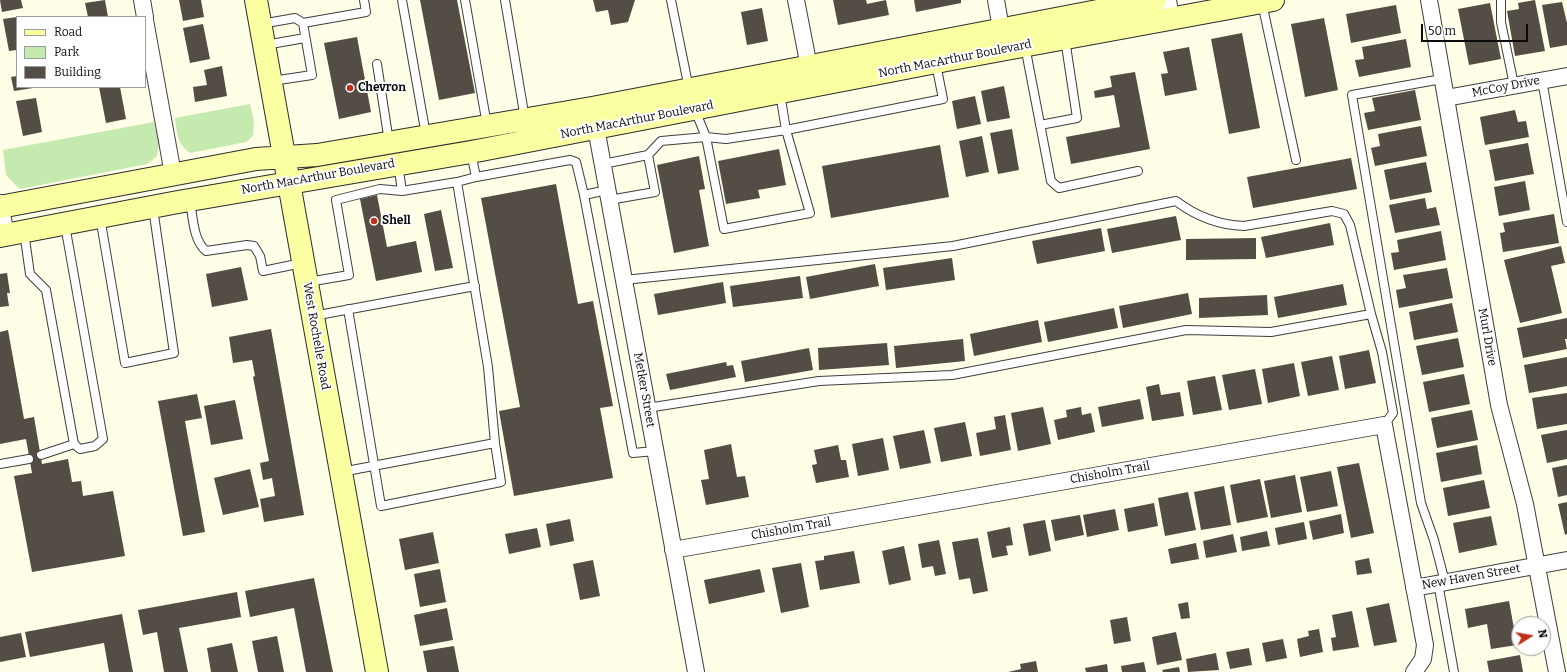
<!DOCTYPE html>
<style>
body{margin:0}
#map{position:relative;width:1567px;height:672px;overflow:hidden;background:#fffee7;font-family:Bitter,serif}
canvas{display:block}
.legend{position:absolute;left:16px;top:16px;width:130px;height:72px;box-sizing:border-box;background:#fff;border:1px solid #9d9d9d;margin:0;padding:5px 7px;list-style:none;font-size:12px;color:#0a0a0a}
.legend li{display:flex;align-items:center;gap:8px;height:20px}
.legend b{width:20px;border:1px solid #9d9d9d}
.north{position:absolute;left:1511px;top:616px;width:40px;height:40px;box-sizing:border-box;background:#fff;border:1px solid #9d9d9d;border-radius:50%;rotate:79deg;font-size:11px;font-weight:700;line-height:16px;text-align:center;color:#0a0a0a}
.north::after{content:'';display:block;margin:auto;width:14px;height:18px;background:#c02f1c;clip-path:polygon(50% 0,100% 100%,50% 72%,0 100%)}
.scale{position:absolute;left:1421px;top:24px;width:107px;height:18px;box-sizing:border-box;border:2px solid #0a0a0a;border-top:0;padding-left:5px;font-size:12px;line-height:14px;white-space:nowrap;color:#0a0a0a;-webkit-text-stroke:3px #fff;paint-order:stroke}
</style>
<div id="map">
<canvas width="1567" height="672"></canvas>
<ul class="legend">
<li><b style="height:5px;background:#faffa2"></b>Road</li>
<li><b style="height:11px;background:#c5eaaf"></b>Park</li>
<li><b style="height:11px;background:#534d46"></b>Building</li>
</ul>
<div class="north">N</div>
<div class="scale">50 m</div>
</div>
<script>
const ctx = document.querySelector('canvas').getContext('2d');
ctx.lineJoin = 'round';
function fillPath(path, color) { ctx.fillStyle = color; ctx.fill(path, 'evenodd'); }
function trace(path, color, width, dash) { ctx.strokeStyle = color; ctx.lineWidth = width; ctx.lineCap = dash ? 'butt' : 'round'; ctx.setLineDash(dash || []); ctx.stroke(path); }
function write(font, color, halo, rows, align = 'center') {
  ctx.font = font + ' Bitter,serif'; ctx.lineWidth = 4; ctx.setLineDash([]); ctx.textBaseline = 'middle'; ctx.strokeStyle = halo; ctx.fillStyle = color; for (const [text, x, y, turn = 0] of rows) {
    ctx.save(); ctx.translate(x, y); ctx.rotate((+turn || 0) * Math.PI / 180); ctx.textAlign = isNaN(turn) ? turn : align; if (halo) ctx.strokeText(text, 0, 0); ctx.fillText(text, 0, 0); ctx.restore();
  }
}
fillPath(new Path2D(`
 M250,104L254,122L253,136L246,142L190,153C177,144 177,133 175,118Z
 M154,122L159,143L157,156L147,164L20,189L6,175L3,150Z`), '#c5eaaf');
fillPath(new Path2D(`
 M0,0H21L23,8L2,12Z
 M105,0L108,17H88L85,3Z
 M179,0H201L204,17L183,21Z
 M420,0H457L475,93L439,100Z
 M593,0H635L628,22L611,25L608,10L596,12Z
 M833,0H866L867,4L886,0L889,15L838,25Z
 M914,0H961V3L916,12Z
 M1535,0L1545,51L1515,56L1507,11L1519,9L1518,3Z
 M1562,2L1567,23V45L1550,48L1542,5Z
 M1490,3L1501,59L1469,65L1458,9Z
 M1396,5L1401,33L1351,43L1346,14Z
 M762,8L768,41L747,45L741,12Z
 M17,17V50L9,51L3,19Z
 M1324,18L1338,90L1305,97L1291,24Z
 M203,24L210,59L190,63L183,28Z
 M1242,33L1260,128L1229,134L1211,39Z
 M357,37L371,112L339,119L324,43Z
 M1406,39L1411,67L1359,77L1355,60L1364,59L1362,47Z
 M1189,47L1197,90L1165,96L1161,74L1168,73L1163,52Z
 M222,66L227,96L195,102L193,87L207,85L204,70Z
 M1135,72L1150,149L1071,164L1066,137L1120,127L1114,95L1095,98L1094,91L1112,87L1110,76Z
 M17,76V87L33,88L14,91L11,77Z
 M1004,86L1010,118L987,122L981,91Z
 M99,87H120L126,119L106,123Z
 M1415,90L1421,120L1368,130L1364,113L1375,111L1372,98Z
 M975,96L981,124L957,129L952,101Z
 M36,98L42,132L23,136L16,101Z
 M1515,110L1518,122L1526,121L1529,137L1485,145L1480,117Z
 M1421,126L1427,156L1375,166L1371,148L1380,146L1378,134Z
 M1012,129L1019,170L998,174L990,133Z
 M982,136L989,172L966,177L959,141Z
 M1528,143L1534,174L1495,181L1489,150Z
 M940,145L949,197L831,218L822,166Z
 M779,149L786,185L758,190L760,198L726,204L718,161Z
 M699,156L705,189L699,190L709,246L674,253L657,165Z
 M1351,158L1357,189L1253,208L1247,177Z
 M1426,162L1432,192L1390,200L1384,170Z
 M1525,181L1530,210L1499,216L1494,187Z
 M556,184L578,304L593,301L613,406L600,408L613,478L514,496L499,411L520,407L481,198Z
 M377,195L387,247L416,241L422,272L376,281L360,199Z
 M1425,198L1427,209L1436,207L1440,225L1395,233L1389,205Z
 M441,210L453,268L435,271L424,214Z
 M1554,214L1559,243L1503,252L1500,233L1505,232L1503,223Z
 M1176,216L1181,240L1112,253L1107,229Z
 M1330,223L1334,245L1266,258L1261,237Z
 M1101,228L1105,251L1037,264L1032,241Z
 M1441,231L1446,260L1394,270L1391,253L1399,252L1397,240Z
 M1256,238V259L1186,260V239Z
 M1561,246L1565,263L1551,266L1562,313L1520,323L1504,260Z
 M952,258L955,280L886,290L883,268Z
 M875,264L879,286L810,299L806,277Z
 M241,267L248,300L212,307L206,274Z
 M1447,268L1453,298L1399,308L1396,290L1406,288L1403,275Z
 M7,273L10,293H7L9,306L0,307V274Z
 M800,276L803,298L733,307L730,286Z
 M723,282L726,303L658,315L654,294Z
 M1343,284L1347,305L1278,318L1274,297Z
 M1188,293L1192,314L1123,328L1119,306Z
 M1267,295L1268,315L1199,318V298Z
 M1452,303L1458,332L1414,340L1409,312Z
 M1114,308L1118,328L1048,342L1044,322Z
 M1567,318V339H1565L1567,349L1523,358L1517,328Z
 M1038,320L1042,342L974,356L970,334Z
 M271,329L304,515L264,522L260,499L275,496L272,478L263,480L260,463L269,461L253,377L255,376L252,360L233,363L229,337Z
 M8,330L24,419L34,417L42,464L68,459L72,482L81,481L83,496L113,491L125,556L32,572L14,476L32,473L26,439L0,444V332Z
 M1458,338L1464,367L1422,375L1416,346Z
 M963,339L965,361L896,368L894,346Z
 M887,343L889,365L819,370L818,348Z
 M809,348L813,370L745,382L741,361Z
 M1369,350L1376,383L1345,389L1339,356Z
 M1332,356L1339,390L1308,396L1301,362Z
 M1567,357V386L1529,393L1524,365Z
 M726,362L727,366L733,365L736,377L670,390L666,374Z
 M1294,363L1300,396L1268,403L1262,369Z
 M1255,369L1262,404L1229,410L1222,375Z
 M1464,374L1470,404L1429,412L1423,382Z
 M1215,376L1222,410L1193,415L1187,381Z
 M1159,384L1161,395L1180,392L1184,416L1152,421L1146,387Z
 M1567,393V424L1537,429L1532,398Z
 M197,394L202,418L185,421L205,532L183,536L158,401Z
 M1140,399L1144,419L1102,427L1098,407Z
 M235,400L243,439L211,445L204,406Z
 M1043,407L1051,444L1018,451L1011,413Z
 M1081,407L1082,415L1091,413L1095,432L1058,440L1054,420L1067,417L1066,410Z
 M1472,410L1478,440L1437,448L1431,418Z
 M1005,415L1011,450L980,456L976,433L996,429L994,417Z
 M965,422L972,456L941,462L934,428Z
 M924,430L931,463L900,469L893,436Z
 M1567,430V459L1547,463L1541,435Z
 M883,438L889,470L858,476L852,444Z
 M731,444L737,477L745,476L749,497L706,505L701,480L709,479L704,450Z
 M838,445L841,460H846L849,477L816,483L812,465L817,464L814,450Z
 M1477,445L1482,474L1441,482L1436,453Z
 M1359,463L1374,533L1351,538L1337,467Z
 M1567,465V495L1558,497L1552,468Z
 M250,469L259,507L223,515L214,478Z
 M1331,471L1338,506L1307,512L1300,477Z
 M1295,475L1302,512L1271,518L1264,481Z
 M1260,479L1268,517L1237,523L1230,485Z
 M1484,480L1490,508L1448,516L1443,488Z
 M1224,486L1231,525L1201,530L1194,492Z
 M1188,492L1196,530L1165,536L1158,498Z
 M1567,502V534L1565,535L1558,504Z
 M1154,503L1158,526L1128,532L1124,509Z
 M1115,509L1119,530L1087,537L1083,515Z
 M1341,514L1344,533L1313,540L1309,521Z
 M1080,515L1084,535L1055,541L1051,520Z
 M1491,516L1497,545L1459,553L1453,523Z
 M570,519L574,541L550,546L546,524Z
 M1045,520L1051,551L1029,556L1023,524Z
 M1304,522L1307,539L1278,545L1275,528Z
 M1010,527L1013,545L1006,546L1008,555L992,558L987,532Z
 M537,528L541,547L509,554L505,534Z
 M1267,531L1270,546L1242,551L1240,537Z
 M433,532L439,563L405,570L399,539Z
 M1233,534L1237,552L1206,558L1203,541Z
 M978,538L988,591L973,594L970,578L959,580L952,542Z
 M939,540L946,574L935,576L933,566L922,568L918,544Z
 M1196,543L1199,559L1171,564L1168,549Z
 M904,546L911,580L889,585L882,551Z
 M854,551L860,583L820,590L815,561L824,560V556Z
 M1369,558L1372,573L1357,575L1355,561Z
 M593,560L600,596L580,600L573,564Z
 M801,563L809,607L781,613L772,568Z
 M440,569L446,602L420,607L414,574Z
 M760,569L765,592L709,604L704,580Z
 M314,578L333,672H306L294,608L250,617L245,591Z
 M237,592L241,617L179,628L188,672H164L157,632L143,635L138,610Z
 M1509,601L1517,645L1491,649L1487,624L1468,628L1465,609Z
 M1188,602L1190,618L1181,619L1178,604Z
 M1389,603L1397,642L1374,646L1366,608Z
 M447,608L453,640L420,646L414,615Z
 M1352,611L1359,647L1333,651L1331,638L1336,637L1332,615Z
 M122,614L133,672H109L104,643L30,657L25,632Z
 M1127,617L1131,641L1114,644L1110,620Z
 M1319,629L1323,652L1300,657L1297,639L1309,636L1308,631Z
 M1176,632L1182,660L1157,665L1152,637Z
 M21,633L26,657L0,662V637Z
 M277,636L284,672H258L252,641Z
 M1283,639L1287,658L1266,662L1262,643Z
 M232,643L238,672H211L207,648Z
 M454,646L459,672H427L423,651Z
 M1249,648L1252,665L1230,669L1226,652Z
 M1216,653L1219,670L1188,672L1186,659Z
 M1520,655L1523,672H1489L1487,661Z
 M1036,661L1038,672H1008L1021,669L1020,664Z
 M1144,662L1146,672H1122L1121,666Z
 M1107,664L1108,672H1086L1085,668Z
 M1179,667L1180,672H1163L1162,670Z`), '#534d46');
const service = new Path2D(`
 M402,0L426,135
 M465,0L487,125
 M505,0L525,119
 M671,0L689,89
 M1501,0V22L1514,85
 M1262,3L1296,160
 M261,24L295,18L303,23
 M265,45L305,38
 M1025,46L1051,181L1059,188L1138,171
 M377,64L389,142
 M1442,79L1352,95L1421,503L1434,540L1445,582
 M1542,80L1567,222
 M272,81L312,75L303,23L366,12L364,0
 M780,93L786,130L726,139L706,137L724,229L810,213L786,130L943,99L936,64
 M1040,125L1077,118L1065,39
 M398,164L402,191L457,182
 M603,164L648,155L661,141L706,137L695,110
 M476,177L570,160L576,162L584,195L607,190
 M584,195L633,453L655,451
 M609,200L655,192L648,155
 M190,201C193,217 193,240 206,251L247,245L254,246L260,256L263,271L302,263
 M100,217L125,363L174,353L153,208
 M24,232L30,274L46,290L74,444L80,449L95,446L103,439L65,225
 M624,280L953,246L1176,201C1197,217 1218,225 1244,226L1332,211L1344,214L1350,225L1371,314L1271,332L1186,330L952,375L819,381L647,408
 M308,282L349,275L336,200L380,189L402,191
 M348,309L381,506L501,482L495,443
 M1371,314L1382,352L1393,413L1384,425
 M313,316L475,286
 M41,455L74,444
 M0,464L29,459
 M341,472L495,443L488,367L457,182L476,177L471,153
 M1438,583L1454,672`);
const minor = new Path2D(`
 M142,0L145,17
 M796,0L811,77
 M996,0L1003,40
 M1168,0L1171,19
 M1429,0L1499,405L1525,504L1557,672
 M145,20L173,174
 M1446,98L1567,76
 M594,117L696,672
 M0,203L6,235
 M673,550L1384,425L1425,645L1423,659L1414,672
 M1414,588L1567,560`);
const secondary = new Path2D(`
 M256,0L377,672
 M0,207L256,159L317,155L592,108L1155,0
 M0,236L178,202L471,152L957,58L1273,0`);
trace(service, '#3d3d3d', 10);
trace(minor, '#3d3d3d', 18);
trace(secondary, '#2c2c2c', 24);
trace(service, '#fff', 8);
trace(minor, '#fff', 16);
trace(secondary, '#faffa2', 22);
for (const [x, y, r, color] of [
 [350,88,4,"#c02f1c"],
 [374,221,4,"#c02f1c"]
]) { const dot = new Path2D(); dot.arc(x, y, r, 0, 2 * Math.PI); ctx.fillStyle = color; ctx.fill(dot); trace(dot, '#fff', 1.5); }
write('12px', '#0a0a0a', '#fff', [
 ["North MacArthur Boulevard",955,59,-11],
 ["McCoy Drive",1506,87,-11],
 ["North MacArthur Boulevard",637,120,-11],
 ["North MacArthur Boulevard",318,177,-10],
 ["West Rochelle Road",316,336,80],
 ["Murl Drive",1487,337,80],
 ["Metker Street",644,390,80],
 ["Chisholm Trail",1110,473,-10],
 ["Chisholm Trail",791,529,-10],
 ["New Haven Street",1471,577,-10]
]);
write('bold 12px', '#0a0a0a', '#fff', [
 ["Chevron",358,88],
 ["Shell",382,221]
], 'left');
</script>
